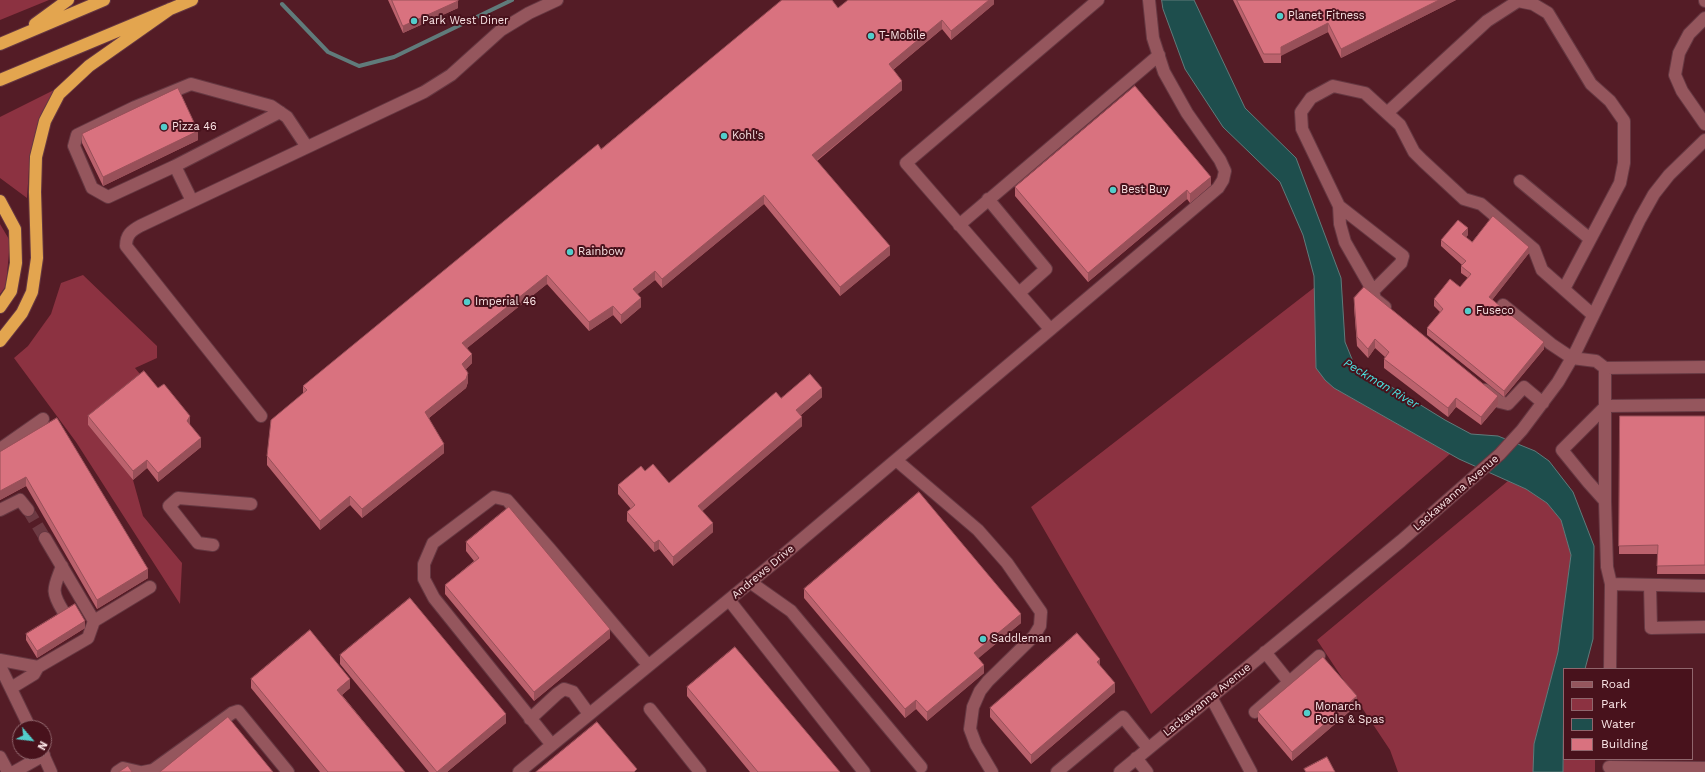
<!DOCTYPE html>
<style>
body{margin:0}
#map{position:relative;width:1705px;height:772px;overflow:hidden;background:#541c26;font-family:"Work Sans",sans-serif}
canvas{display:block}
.legend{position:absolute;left:1563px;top:668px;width:130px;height:92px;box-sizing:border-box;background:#48121c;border:1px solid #90666d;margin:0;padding:5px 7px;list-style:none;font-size:12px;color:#fbe5e6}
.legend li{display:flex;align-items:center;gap:8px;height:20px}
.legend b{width:20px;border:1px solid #90666d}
.north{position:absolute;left:12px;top:720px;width:40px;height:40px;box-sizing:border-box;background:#48121c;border:1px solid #90666d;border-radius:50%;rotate:118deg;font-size:11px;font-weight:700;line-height:16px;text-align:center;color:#fbe5e6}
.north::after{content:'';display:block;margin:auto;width:14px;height:18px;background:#53cdcb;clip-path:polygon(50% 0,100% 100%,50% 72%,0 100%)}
</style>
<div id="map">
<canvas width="1705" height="772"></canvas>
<ul class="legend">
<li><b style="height:5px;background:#95565d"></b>Road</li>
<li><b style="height:11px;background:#8c3241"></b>Park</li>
<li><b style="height:11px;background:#1e4e4d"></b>Water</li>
<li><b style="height:11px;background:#d9727f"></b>Building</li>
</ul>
<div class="north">N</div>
</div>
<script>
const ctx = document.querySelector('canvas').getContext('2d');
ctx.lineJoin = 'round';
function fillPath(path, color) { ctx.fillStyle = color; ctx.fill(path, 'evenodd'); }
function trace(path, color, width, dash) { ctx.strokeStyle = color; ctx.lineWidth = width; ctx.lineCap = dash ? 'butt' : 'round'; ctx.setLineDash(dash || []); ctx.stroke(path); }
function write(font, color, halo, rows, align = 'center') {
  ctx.font = font + ' "Work Sans",sans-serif'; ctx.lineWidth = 4; ctx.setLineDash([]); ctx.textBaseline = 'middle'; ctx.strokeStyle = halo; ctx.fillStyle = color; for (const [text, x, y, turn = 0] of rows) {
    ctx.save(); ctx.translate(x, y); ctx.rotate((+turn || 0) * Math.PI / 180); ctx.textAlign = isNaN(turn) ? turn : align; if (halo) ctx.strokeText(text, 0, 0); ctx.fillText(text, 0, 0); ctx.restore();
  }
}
fillPath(new Path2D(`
 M0,0H49L0,20Z
 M54,90L30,155L27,198L0,178V117Z
 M0,224L10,241L6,286L0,294Z
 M83,275L157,346V358L135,368L144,379L88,425L133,480L143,516L182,563L180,604L76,442L14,358L28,346L51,314L61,283Z
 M1315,287L1316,368L1334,388L1450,454L1151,714L1031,507Z
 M1508,481L1526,489L1547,503L1561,520L1571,555L1558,652L1534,744L1533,772H1398L1390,750L1317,640Z
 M1564,740V759H1595V772H1563Z`), '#8c3241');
const water = new Path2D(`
 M1162,0H1194L1245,108L1296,158L1341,278L1345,342L1354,364L1445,420L1471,434L1498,436L1535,451L1549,461L1573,492L1594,546L1593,639L1585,669H1564L1563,772H1533L1534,744L1558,652L1571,555L1561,520L1547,503L1526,489L1459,459L1334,388L1325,380L1316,368L1314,276L1303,235L1280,182L1223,127L1185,69L1163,9Z`);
fillPath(water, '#1e4e4d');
trace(water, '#607b7b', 1);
trace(new Path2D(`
 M282,4L328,52L359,66L394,57L512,0`), '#607b7b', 4);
trace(new Path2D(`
 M28,510L45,538`), '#6d3a43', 12, [12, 6]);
const minor = new Path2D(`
 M1705,0V1
 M1705,18L1689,34L1679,53L1675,75L1682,91L1705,124
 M1387,113L1487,21L1518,1L1533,4L1548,13L1591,84L1610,101L1624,121V163L1620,183L1564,289
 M175,166L280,112
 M1520,181L1590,239
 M988,199L1046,269L1019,293
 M192,201L175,166L108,197L92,188L74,146L77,135L135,107L191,84L271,106L287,117L307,147
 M1339,206L1403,256L1401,263L1373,291
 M959,225L1159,55
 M1503,305L1551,344L1572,358L1596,361L1605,368V501L1607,567L1611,584L1705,586
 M1385,307L1375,299L1373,291L1345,242L1340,224L1339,206L1302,129L1301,112L1311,98L1333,86L1365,93L1400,125L1414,152L1423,161L1464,199L1481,204L1534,249L1542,270L1593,315
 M1050,329L906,163L1098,0
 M1605,368L1705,367
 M1485,390L1500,402L1508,404L1524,387L1543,403
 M261,416L126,246C126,235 131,231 140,226L424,92L451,75L501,30L529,13L557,0
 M0,449L43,419
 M896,460L978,530L1007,563L1041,612L1040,626L1034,636L988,681L980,691L973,707L970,729L976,745L992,772
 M1605,501L1588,482L1562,450L1606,406L1705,405
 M0,510L20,500L28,510
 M45,538L94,621
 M213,545L198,543L169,506L178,498L251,504
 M62,566C54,588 50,590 63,611
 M750,582L791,611L921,767
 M1650,585L1651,628L1705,627
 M729,600L864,772
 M1265,652L1289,682
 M0,660L38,667L34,674L11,688
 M0,666L30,728
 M38,667L88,638L94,621L150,587
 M1610,669L1611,584
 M1211,697L1251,772
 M650,709L700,772
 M1255,712L1319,656
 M530,719L557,694L564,689L573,692L589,714
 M552,745L434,598L424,579V564L433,543L494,497L507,500L550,549L648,665
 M42,752L51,772
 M0,757L8,772
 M1136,758L1147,772
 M1609,767L1705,768
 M14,772L44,755
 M117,772L123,768L140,772
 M143,772L153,770L232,713L238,711L288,772
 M519,772L781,557L1218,188L1223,180L1225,171L1220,160L1187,113L1164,72L1153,38L1149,0
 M1057,772L1123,717L1148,748
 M1120,772L1401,541L1500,454L1522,430L1558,382L1576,351L1640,219L1654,194L1669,175L1705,140`);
const highway = new Path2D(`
 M35,24L68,0
 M0,44L104,0
 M0,80L192,0
 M0,201L15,229L16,263L11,291L0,307
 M0,341L22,313L32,292L37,258L35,192L36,157L45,121L59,94L89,66L170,9`);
trace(minor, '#663842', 14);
trace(highway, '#663842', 14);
trace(minor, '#95565d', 12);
trace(highway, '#e3a54f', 12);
fillPath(new Path2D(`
 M388,0H458V8L403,33Z
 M994,0V4L951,40L942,29L893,70L902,90L817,161L890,255L840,296L764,204L662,288L655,280L637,294L641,307L621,324L613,315L589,331L547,284L467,348L472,363L466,369L468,382L466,388L429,418L444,453L362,518L350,505L320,530L267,465V456L303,394V386L601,149L838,8Z
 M1233,0H1456L1341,58L1328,32L1281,55V63H1264Z
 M82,134L198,140L103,186L82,143Z
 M1211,185L1190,203L1187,199L1088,282L1015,196V187Z
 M1468,235L1466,237L1472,242L1529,253L1492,300L1544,349L1504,397L1427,335V328L1440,312L1434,306V299L1460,287L1468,278L1461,273V266L1462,265L1441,246V240Z
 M1354,298L1498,405L1481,425L1456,407L1448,417L1384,368V359L1385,357L1375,348L1368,358L1357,346L1354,307Z
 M822,397L801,415L802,426L702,511L713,532L673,566L659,549L654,552L627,521V512L631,509L618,494V485L645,471L669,483L781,398Z
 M88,416L190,425L201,447L158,482L147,468L133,480L88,425Z
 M1620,416H1705V574H1657L1658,554H1619Z
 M0,452L148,578L97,609L26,486L0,500Z
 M466,542L610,638L534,701L445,594V585L474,561L466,551Z
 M804,589L1021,623L978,658L984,673L927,721L916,709L905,718L804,598Z
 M85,628L37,658L26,640V634Z
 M340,655L506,723L447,772H429L340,664Z
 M1100,666L1115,692L1031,764L990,717V708Z
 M251,679L350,688L342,695L405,772H320L251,688Z
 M687,687L840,772H750L687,696Z
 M1357,705L1292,761L1258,721V712Z`), '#bb626d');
fillPath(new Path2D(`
 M989,0H994V4L951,40V31Z
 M1439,0H1456L1341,58V49Z
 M458,1V8L403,33V26Z
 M942,20V29L889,73V64Z
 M1328,23V32L1281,56V47Z
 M902,81V90L812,164V155Z
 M198,131V140L103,186V177Z
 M1211,177V185L1190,203V194Z
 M1187,190V199L1088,282V273Z
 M764,195V204L662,288V279Z
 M1468,228V235L1462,241V234Z
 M890,246V255L840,296V287Z
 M1529,247V253L1489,304V297Z
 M655,271V280L633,298V289Z
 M547,275V284L462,352V343Z
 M641,298V307L621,324V315Z
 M613,306V315L589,331V322Z
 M1375,339V348L1368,358V349Z
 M1544,342V349L1504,397V391Z
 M472,354V363L462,373V364Z
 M468,373V382L466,388L425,421V412Z
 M822,388V397L796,419V410Z
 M1498,396V405L1481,425V417Z
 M1456,398V407L1448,417V408Z
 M190,416V425L187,430V421Z
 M802,417V426L698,515V506Z
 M201,438V447L158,482V473Z
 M444,444V453L362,518V509Z
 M147,460V468L133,480V471Z
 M26,477V486L0,500V491Z
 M350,496V505L320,530V521Z
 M713,523V532L673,566V557Z
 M659,540V549L654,552V543Z
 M148,569V578L97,609V600Z
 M1021,614V623L974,662V653Z
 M85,621V628L37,658V651Z
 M610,629V638L534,701V692Z
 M1100,659V668L1097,662Z
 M984,665V673L927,721V712Z
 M350,679V688L337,699V690Z
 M1115,683V692L1031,764V755Z
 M1357,696V705L1292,761V752Z
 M916,700V709L905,718V709Z
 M506,714V723L447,772H437Z`), '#985059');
const building = new Path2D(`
 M392,0H458V1L403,26Z
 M782,0H832L838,8L848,0H989L951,31L942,20L889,64L902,81L812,155L890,246L840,287L764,195L662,279L655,271L633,289L641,298L621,315L613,306L589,322L547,275L462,343L472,354L462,364L468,373L466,379L425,412L444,444L362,509L350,496L320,521L267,456L271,420L307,390L303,386L598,144L601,149Z
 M1237,0H1439L1341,49L1328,23L1281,47V54H1264Z
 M1135,86L1211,177L1190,194L1187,190L1088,273L1015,187Z
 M178,88L198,131L103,177L82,134Z
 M1493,216L1529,247L1489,297L1544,342L1504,391L1427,328L1443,309L1434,299L1450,279L1460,287L1471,274L1461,266L1466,261L1441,240L1458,220L1468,228L1462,234L1472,242Z
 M1364,287L1498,396L1481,417L1456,398L1448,408L1384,359L1389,352L1375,339L1368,349L1357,337L1354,298Z
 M144,371L158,388L164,384L190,416L187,421L201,438L158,473L147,460L133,471L88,416Z
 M810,374L822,388L796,410L802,417L698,506L713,523L673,557L659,540L654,543L627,512L635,505L618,485L641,466L645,471L653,464L669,483L776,392L781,398Z
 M1620,416H1705V565L1657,566L1658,545L1619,546Z
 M57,418L148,569L97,600L26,477L0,491V452Z
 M919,492L1021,614L974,653L984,665L927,712L916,700L905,709L804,589Z
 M509,507L610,629L534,692L445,585L479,558L466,542Z
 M410,598L506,714L437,772L340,655Z
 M75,604L85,621L37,651L26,634Z
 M310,630L350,679L337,690L405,772H328L251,679Z
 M1077,633L1100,659L1097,662L1115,683L1031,755L990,708Z
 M735,647L840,772H758L687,687Z
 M1323,657L1357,696L1292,752L1258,712Z
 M228,717L273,772H160Z
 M597,722L637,769L634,772H536Z
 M1327,757L1335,772H1306L1304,769Z
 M128,766L132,772H119Z`);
fillPath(building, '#d9727f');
trace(building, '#985059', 1);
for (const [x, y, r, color] of [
 [1280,16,4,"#53cdcb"],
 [414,21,4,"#53cdcb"],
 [871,36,4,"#53cdcb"],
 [164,127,4,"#53cdcb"],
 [724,136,4,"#53cdcb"],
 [1113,190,4,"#53cdcb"],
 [570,252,4,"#53cdcb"],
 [467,302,4,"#53cdcb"],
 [1468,311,4,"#53cdcb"],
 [983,639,4,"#53cdcb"],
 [1307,713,4,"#53cdcb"]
]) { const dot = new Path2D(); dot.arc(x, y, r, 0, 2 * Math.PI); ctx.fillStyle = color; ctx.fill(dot); trace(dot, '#48121c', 1.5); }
write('11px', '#fbe5e6', '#48121c', [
 ["Planet Fitness",1288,16],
 ["Park West Diner",422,21],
 ["T-Mobile",879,36],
 ["Pizza 46",172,127],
 ["Kohl's",732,136],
 ["Best Buy",1121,190],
 ["Rainbow",578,252],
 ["Imperial 46",475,302],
 ["Fuseco",1476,311],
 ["Saddleman",991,639],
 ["Monarch",1315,707],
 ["Pools & Spas",1315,720]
], 'left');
write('11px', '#fbe5e6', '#48121c', [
 ["Lackawanna Avenue",1456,493,-41],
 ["Andrews Drive",763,572,-40],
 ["Lackawanna Avenue",1207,700,-39]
]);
write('italic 12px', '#4ae6e3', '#48121c', [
 ["Peckman River",1381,384,31]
]);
</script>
